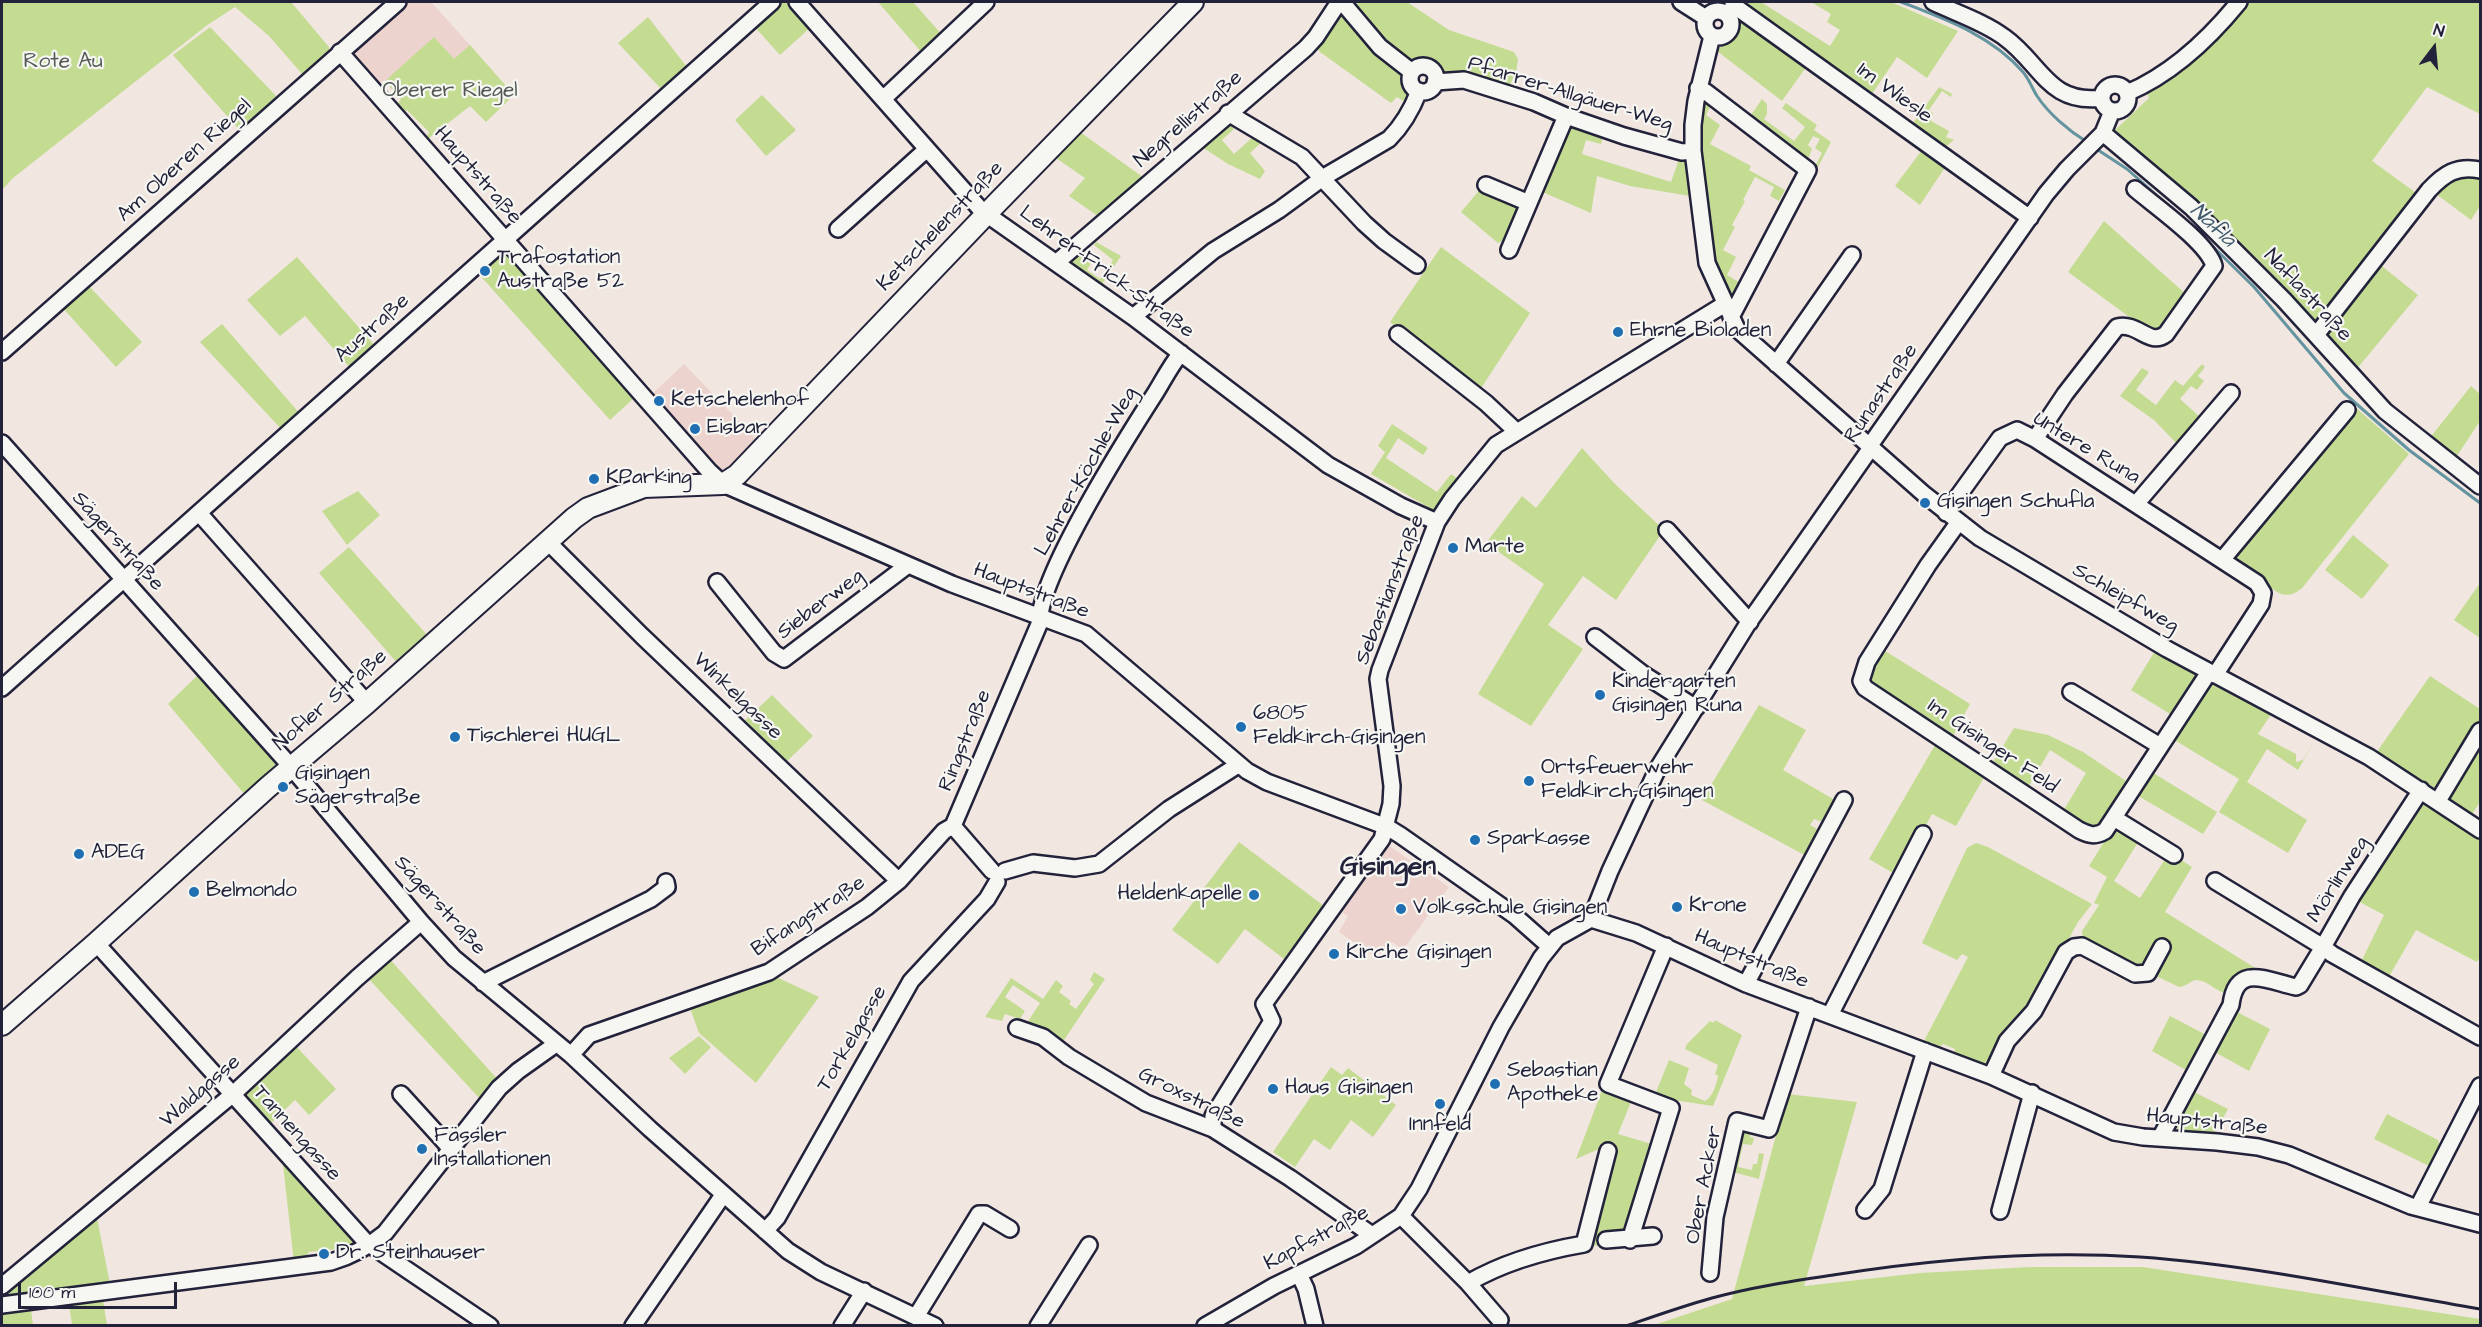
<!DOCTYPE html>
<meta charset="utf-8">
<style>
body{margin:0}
#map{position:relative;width:2482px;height:1327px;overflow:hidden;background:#f2e6e1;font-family:"Architects Daughter",sans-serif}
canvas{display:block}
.frame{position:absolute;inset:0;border:3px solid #22223b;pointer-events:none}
.north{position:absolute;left:2404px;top:18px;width:60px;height:60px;-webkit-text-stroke:4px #f6f6f2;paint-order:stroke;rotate:16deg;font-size:16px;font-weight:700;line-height:24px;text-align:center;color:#22223b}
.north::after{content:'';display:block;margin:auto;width:21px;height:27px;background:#22223b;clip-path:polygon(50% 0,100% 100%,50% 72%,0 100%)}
.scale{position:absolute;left:18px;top:1282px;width:159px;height:27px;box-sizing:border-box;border:3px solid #22223b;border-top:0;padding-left:8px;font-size:18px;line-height:21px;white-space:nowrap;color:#22223b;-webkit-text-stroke:4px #f6f6f2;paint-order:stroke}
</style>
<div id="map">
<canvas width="2482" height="1327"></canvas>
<div class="frame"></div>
<div class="north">N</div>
<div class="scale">100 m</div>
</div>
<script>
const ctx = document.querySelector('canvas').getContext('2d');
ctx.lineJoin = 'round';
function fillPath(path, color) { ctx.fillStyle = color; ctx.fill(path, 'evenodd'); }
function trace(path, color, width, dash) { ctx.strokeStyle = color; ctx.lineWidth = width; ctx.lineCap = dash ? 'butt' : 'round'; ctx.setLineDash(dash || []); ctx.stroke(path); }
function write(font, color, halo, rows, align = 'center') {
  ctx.font = font + ' "Architects Daughter",sans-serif'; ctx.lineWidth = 4.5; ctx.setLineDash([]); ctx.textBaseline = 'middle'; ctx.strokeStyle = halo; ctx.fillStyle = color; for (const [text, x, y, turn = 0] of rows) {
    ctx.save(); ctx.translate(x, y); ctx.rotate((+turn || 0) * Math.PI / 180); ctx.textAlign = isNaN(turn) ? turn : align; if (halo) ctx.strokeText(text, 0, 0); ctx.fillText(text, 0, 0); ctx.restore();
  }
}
fillPath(new Path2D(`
 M405,2H431L470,45L405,102L384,80L375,87L348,53Z
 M684,364L758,441L728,472L719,475L649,397Z
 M1388,845L1449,887L1403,950L1392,942L1379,960L1339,932L1348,916L1342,912Z`), '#edd3cd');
fillPath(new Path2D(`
 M2,2H291L329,47L330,53L308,74L303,75L269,36L235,7L206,26L13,178L2,190Z
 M780,2H789L811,27L780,55L753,25Z
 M878,2H913L944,37L922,53Z
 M1358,2H1407L1449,30L1514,52L1518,59L1516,73L1508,88L1439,78C1438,74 1436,70 1432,66C1426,61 1421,65 1414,64C1398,62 1351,17 1358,2Z
 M1745,2H1761L1830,46L1840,30L1827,22L1831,14L1811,2H1891L1958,31L1927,78L1897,57L1870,97L1743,4Z
 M2245,2H2480V114L2427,87L2372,161L2419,195L2316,325L2113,132L2149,98L2146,90Z
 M1342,9L1408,74L1409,86L1414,91L1409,102H1405L1397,97L1391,103L1320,52L1317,48L1318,43Z
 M1735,13L1809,63L1782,101L1717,51L1736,31Z
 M648,17L687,67L688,71L664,92L618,43Z
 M210,27L280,100L243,134L173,55Z
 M434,37L454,59L470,45L514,95L486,122L470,106L424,142L429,132L407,110L400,115L393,107L401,100L385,81Z
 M1939,87L1952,94L1951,97L1942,91L1929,110L1933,113L1931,121L1949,131L1946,137L1954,140L1943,149L1911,126Z
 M762,95L796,130L766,156L735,120Z
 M1762,99L1767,104V114L1764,119L1794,141L1805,127L1782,108L1786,103L1817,125L1814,130L1831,142L1741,314L1739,312L1822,153L1815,148L1820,139L1813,136L1808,145L1812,149L1807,162L1749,118Z
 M1704,101L1712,103L1706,115L1720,125L1710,144L1751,166L1749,170L1785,190L1779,201L1770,196L1774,187L1755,177L1743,200L1745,201L1732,225L1735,227L1723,250L1736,257L1727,275L1742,284L1730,306L1712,256L1698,146Z
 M1228,122L1234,129L1222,140L1234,154L1253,137L1262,142L1250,153L1265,171L1260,179L1228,164L1199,145Z
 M1565,124L1604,133L1601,144L1586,140L1582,154L1671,182L1679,159L1684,158L1690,196L1630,186L1597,176L1591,213L1540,191Z
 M1080,132L1147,180L1102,219L1069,196L1085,178L1053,156Z
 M1925,146L1948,163L1920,205L1895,186Z
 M2480,173V206L2471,220L2432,191L2452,175Z
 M1481,188L1521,204L1510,237L1498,243L1461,212Z
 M2104,221L2188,296C2177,311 2167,332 2147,330L2068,272Z
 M1096,242L1121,256L1100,287L1066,262L1079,251L1093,260L1087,270L1100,279L1113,260L1094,245Z
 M1441,247L1530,313L1478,393L1390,322Z
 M503,250L509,252L634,393L633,399L610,420L475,270Z
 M297,257L376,347L351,369L305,316L280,336L247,300Z
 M2378,263L2418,295L2355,371L2324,335Z
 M86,283L142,342L116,367L61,306Z
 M222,324L301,415L284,432L200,342Z
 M2202,364L2205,367L2198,376L2204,381L2197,390L2191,386L2180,399L2200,417L2211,405L2215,408L2180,447L2154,420L2120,396L2142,368L2149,372L2136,390L2156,405L2175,380L2183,386Z
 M2471,386L2480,394V421L2455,459L2429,439Z
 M2355,407L2409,454L2303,587C2284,605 2273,588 2257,577C2248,570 2239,564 2229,557Z
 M1392,424L1428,448L1423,455L1398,438L1386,458L1437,492L1451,474L1458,479L1435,511L1371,474L1385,452L1378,446Z
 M1582,448L1615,484L1664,530L1616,600L1583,576L1548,625L1583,649L1531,726L1478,694L1544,584L1486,543L1522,496L1536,508Z
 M358,491L380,515L347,545L322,511Z
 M2353,535L2389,565L2362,599L2325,570Z
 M349,547L428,636L398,664L319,573Z
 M2480,583V638L2454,620Z
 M1882,649L1970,704L1951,740L1873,688L1866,675Z
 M2155,651L2196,674L2199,678L2175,717L2131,690Z
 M200,673L276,762V768L258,780L260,782L246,796L168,704Z
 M2430,676L2480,709V723L2443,787L2438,790L2376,753Z
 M2209,683L2272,713L2258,734L2296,754V762L2303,760L2315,740L2298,770L2267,749L2247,782L2307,820L2288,853L2219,812L2239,779L2171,738Z
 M772,695L813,736L782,766L740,725Z
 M1759,705L1806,730L1783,770L1840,803L1825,823L1814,819L1810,825L1824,833L1810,858L1702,800Z
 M2014,728L2048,735L2083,752L2132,785L2103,827L2088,829L2062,813L2086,773L2050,750L2026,791L1990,767Z
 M1938,740L1986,774L1956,826L1932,814L1898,876L1869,859Z
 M2473,748L2480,753V802L2472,814L2448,799L2447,792Z
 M2150,771L2217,812L2203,834L2135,794Z
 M2424,801L2480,839V957L2477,962L2416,930L2387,980L2359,966L2384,915L2356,900L2419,802Z
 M2116,827L2140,839L2114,881L2140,898L2167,856L2178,858L2192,867L2165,912L2265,974L2230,994C2218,994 2209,981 2197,980C2191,980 2186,987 2179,987L2083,941L2082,931L2099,905L2094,903L2107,877L2089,866L2112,829Z
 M1239,842L1324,906L1284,959L1245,929L1218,964L1172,930Z
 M1976,843L1988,847L2092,904L2078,922L2028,1013L1988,1066L1954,1053L1955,1049L1943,1044L1939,1048L1924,1041L1968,957L1962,954L1957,960L1922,943L1967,848Z
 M387,956L499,1081L482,1101L366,976Z
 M1094,972L1105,979L1060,1046L1025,1026L1040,1003L1013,985L1005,997L1025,1011L1020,1019L1005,1014L1002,1021L985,1017L1011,978L1043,999L1056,980L1063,986L1059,992L1071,1001L1069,1004L1076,1009L1094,984L1090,980Z
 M772,975L819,997L756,1083L699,1033L689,1005Z
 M2233,1010L2270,1029L2249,1071L2211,1050Z
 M2170,1016L2210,1037L2191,1073L2152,1051Z
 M1715,1020L1742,1035L1713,1106L1654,1097L1669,1060L1689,1068L1684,1084L1692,1090L1691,1095L1705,1101C1713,1096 1716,1086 1718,1076L1715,1074L1718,1065L1685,1049L1687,1044L1710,1021L1714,1023Z
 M699,1036L711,1047L685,1074L669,1058Z
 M293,1043L336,1089L309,1115L295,1100L267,1127L243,1101L242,1092Z
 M1331,1067L1342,1075L1348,1068L1396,1105L1373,1137L1351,1120L1330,1150L1314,1139L1295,1167L1273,1152Z
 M1604,1085L1633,1097L1618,1134L1655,1145L1629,1232L1605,1238L1600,1245L1586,1247L1615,1142L1576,1159Z
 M2190,1090L2228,1109L2214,1135L2181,1132L2174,1126Z
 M1787,1094L1857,1102L1804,1286L1920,1273L2029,1267H2143L2480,1319V1326H1651L1732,1299Z
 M2387,1114L2438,1140L2441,1149L2431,1167L2374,1139Z
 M1752,1128L1750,1137L1754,1138L1752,1145L1743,1144L1738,1167L1752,1170L1753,1164H1757L1759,1153L1764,1154L1759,1179L1729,1171L1741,1129Z
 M282,1155L359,1243L341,1256L339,1249L308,1252L309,1261L294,1263Z
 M96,1213L111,1289L6,1299L3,1293Z
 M103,1300L107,1325H72L69,1304Z
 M31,1310L33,1325L2,1326V1313Z`), '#c3dc92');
trace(new Path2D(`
 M1901,2C1945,19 1991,35 2023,72C2029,79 2032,88 2037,96C2049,114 2069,131 2087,142
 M2095,148L2127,169L2195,229L2254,287L2344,393L2409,450L2480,503`), '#6394a0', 3);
const minor = new Path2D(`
 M797,2L982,211L1133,317L1328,465L1401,506L1437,522
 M1342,2L1380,47L1412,72
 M1681,2L1706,18
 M1933,2C1956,13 1984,22 2004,37C2041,63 2048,105 2102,98
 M1733,5L2030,218
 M1705 24a13 13 0 1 1 26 0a13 13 0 1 1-26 0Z
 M1712,36L1696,101L1693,125V151L1707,263L1737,329L1925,495L1980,538L2167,649L2369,757L2480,830
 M340,52L709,471L723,484L952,584L1086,634L1247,771L1267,782L1387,827L1400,835L1514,915L1549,946
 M1410 79a13 13 0 1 1 26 0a13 13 0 1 1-26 0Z
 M1435,82L1464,80L1534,102L1566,116L1624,136L1682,152L1693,151
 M2102 98a13 13 0 1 1 26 0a13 13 0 1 1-26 0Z
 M1698,88L1706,92L1808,170L1731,317
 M2127,93C2172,74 2208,40 2239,2
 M883,99L986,2
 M1228,113L1302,157L1364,223L1384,241L1417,265
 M2103,133L2191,207L2284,300L2385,411L2480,486
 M1486,185L1529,203
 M838,229L927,149
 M1509,250L1566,116
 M1056,263L1306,48L1316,37L1339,2
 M1133,317L1213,251L1279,210L1324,177L1389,139C1402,126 1412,109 1419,91
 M1398,334L1486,403L1516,431
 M2316,335L2429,190C2444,174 2457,165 2480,170
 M2,352L398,2
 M1776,364L1852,255
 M2035,439L2065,394L2117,327C2139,322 2149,347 2166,334L2214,266C2208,243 2155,206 2135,189
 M2,443L286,761L421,922L454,958L571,1055L650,1129L788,1251L821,1272L935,1326
 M2136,504L2231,393
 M199,513L367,703
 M1946,513L2000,438L2017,430L2035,439L2257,583L2263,593L2261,604L2215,675
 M1958,523L1928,565L1867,662L1861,681L1865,688L2079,830C2089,835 2095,837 2105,831L2209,672
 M1667,530L1750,622
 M548,542L642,636L899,881
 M2222,560L2347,410
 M717,582L774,653L784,659L908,565
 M1595,637L1643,674L1696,708
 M2,688L772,2
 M2071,692L2160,746
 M2438,801L2480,731
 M2114,818L2174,855
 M953,826L1040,622C1037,579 1129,434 1156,392C1164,379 1171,365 1181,353
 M953,826L992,871
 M1005,871L1033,863L1075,868L1099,864L1169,809L1238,765
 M2215,881L2323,947L2352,896L2421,790
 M1591,919L1610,871L1658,768L1747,625L1868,452L1873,441L2046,194L2067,169L2103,133L2112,111
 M96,943L366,1242L490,1326
 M483,983L651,899L667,887L666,882
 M1746,984L1844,800
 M1830,1015L1923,834
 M1017,1028L1043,1037L1069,1057L1146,1103L1213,1129L1290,1178L1372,1235
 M571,1055L589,1035L769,972L867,907L899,881L944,831L953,826
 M1991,1076L2007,1041L2034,1011L2066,952L2074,947L2082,946L2135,974L2148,973L2162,947
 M401,1094L451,1149
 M1213,1129V1116L1272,1021L1264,1004L1382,839L1391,804L1392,786L1378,679L1380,670L1437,522L1452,499L1496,445L1725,304
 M2160,1138L2231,1005C2236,962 2268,981 2296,987L2300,985L2323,947L2332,954L2480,1037
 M2418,1207L2480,1086
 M1865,1210L1882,1189L1925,1051
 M2000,1211L2032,1093
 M1401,1216L1468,1283L1500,1320
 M765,1231L777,1218L911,981L987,899L997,882
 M1606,1240L1653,1236
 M1630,1240L1671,1108L1608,1084L1666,946
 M1710,1273L1715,1217L1737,1121L1769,1129L1809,1007
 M1299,1274L1306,1289L1315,1326
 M1468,1283C1504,1262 1543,1251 1584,1244L1608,1151
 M2,1286L232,1095L357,978L421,922
 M2,1305L331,1262C352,1256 368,1247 385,1233L499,1088L518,1071L556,1044
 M917,1315L979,1214H985L1010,1229
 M633,1326L723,1195
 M842,1326L864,1291
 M1038,1326L1089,1245
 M1205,1326L1274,1286L1356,1246L1401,1216L1419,1189L1501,1027L1541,958L1557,938L1591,919L1636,933L1746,984L1991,1076L2114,1132L2143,1137L2217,1142L2258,1147L2289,1155L2411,1206L2480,1224`);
const major = new Path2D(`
 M2,1025L96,943L268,787L367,703L574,518L588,508L644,487L723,484L737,475L996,204L1193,2`);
trace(minor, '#22223b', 20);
trace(major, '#22223b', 24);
trace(minor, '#f6f6f2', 15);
trace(major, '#f6f6f2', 20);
trace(new Path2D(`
 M1626,1326C1655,1316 1683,1306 1712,1298C1752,1287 1793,1281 1833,1275C1934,1259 2037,1250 2140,1257C2254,1265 2368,1290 2480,1309`), '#22223b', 3);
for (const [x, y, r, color] of [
 [485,271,6,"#1f6fb2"],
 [1618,332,6,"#1f6fb2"],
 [659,401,6,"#1f6fb2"],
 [695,429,6,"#1f6fb2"],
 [594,479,6,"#1f6fb2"],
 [1925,503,6,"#1f6fb2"],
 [1453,548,6,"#1f6fb2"],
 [1600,695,6,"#1f6fb2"],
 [1241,727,6,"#1f6fb2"],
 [455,737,6,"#1f6fb2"],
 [1529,781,6,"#1f6fb2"],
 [283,787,6,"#1f6fb2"],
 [1475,840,6,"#1f6fb2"],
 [79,854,6,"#1f6fb2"],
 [194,892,6,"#1f6fb2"],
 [1254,895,6,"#1f6fb2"],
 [1677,907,6,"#1f6fb2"],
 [1401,909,6,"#1f6fb2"],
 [1334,954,6,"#1f6fb2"],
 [1495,1084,6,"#1f6fb2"],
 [1273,1089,6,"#1f6fb2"],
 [1440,1104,6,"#1f6fb2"],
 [422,1149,6,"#1f6fb2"],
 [324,1254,6,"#1f6fb2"]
]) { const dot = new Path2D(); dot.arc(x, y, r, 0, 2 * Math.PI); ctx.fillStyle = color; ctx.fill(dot); trace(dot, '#f6f6f2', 2); }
write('21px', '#525a55', '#f6f6f2', [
 ["Rote Au",63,63],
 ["Oberer Riegel",450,92]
]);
write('21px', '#22223b', '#f6f6f2', [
 ["Im Wiesle",1894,94,36],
 ["Pfarrer-Allgäuer-Weg",1570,95,17],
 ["Negrellistraße",1189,120,-41],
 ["Am Oberen Riegel",185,161,-42],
 ["Hauptstraße",477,176,49],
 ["Ketschelenstraße",941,227,-46],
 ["Lehrer-Frick-Straße",1106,273,36],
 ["Naflastraße",2307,296,47],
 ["Austraße",373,329,-42],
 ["Runastraße",1882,394,-56],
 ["Untere Runa",2086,449,31],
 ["Lehrer-Köchle-Weg",1087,472,-61],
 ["Sägerstraße",117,542,48],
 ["Sebastianstraße",1391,590,-69],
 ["Hauptstraße",1031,592,21],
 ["Schleipfweg",2125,599,30],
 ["Sieberweg",821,605,-37],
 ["Winkelgasse",737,697,44],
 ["Nofler Straße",331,701,-41],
 ["Ringstraße",966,741,-68],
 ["Im Gisinger Feld",1992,747,34],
 ["Mörlinweg",2339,880,-58],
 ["Sägerstraße",439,906,48],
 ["Bifangstraße",809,917,-33],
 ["Hauptstraße",1751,960,23],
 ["Torkelgasse",853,1039,-60],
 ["Waldgasse",201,1092,-41],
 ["Groxstraße",1191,1099,26],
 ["Hauptstraße",2207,1123,6],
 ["Tannengasse",296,1134,48],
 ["Ober Acker",1705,1185,-79],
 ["Kapfstraße",1317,1239,-28]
]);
write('21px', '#22223b', '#f6f6f2', [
 ["Trafostation",497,259],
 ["Austraße 52",497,283],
 ["Ehrne Bioladen",1630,332],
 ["Ketschelenhof",671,401],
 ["Eisbar",707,429],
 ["KParking",606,479],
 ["Gisingen Schufla",1937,503],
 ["Marte",1465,548],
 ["Kindergarten",1612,683],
 ["Gisingen Runa",1612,707],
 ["6805",1253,715],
 ["Feldkirch-Gisingen",1253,739],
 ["Tischlerei HUGL",467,737],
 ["Ortsfeuerwehr",1541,769],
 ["Feldkirch-Gisingen",1541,793],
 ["Gisingen",295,775],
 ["Sägerstraße",295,799],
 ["Sparkasse",1487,840],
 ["ADEG",91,854],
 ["Belmondo",206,892],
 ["Heldenkapelle",1242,895,"right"],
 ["Krone",1689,907],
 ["Volksschule Gisingen",1413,909],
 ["Kirche Gisingen",1346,954],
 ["Sebastian",1507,1072],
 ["Apotheke",1507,1096],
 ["Haus Gisingen",1285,1089],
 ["Innfeld",1440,1126,"center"],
 ["Fässler",434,1137],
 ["Installationen",434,1161],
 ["Dr. Steinhauser",336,1254]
], 'left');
write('italic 22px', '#425b6e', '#f6f6f2', [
 ["Nafla",2212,226,43]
]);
write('bold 27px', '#22223b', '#f6f6f2', [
 ["Gisingen",1388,868]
]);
</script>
